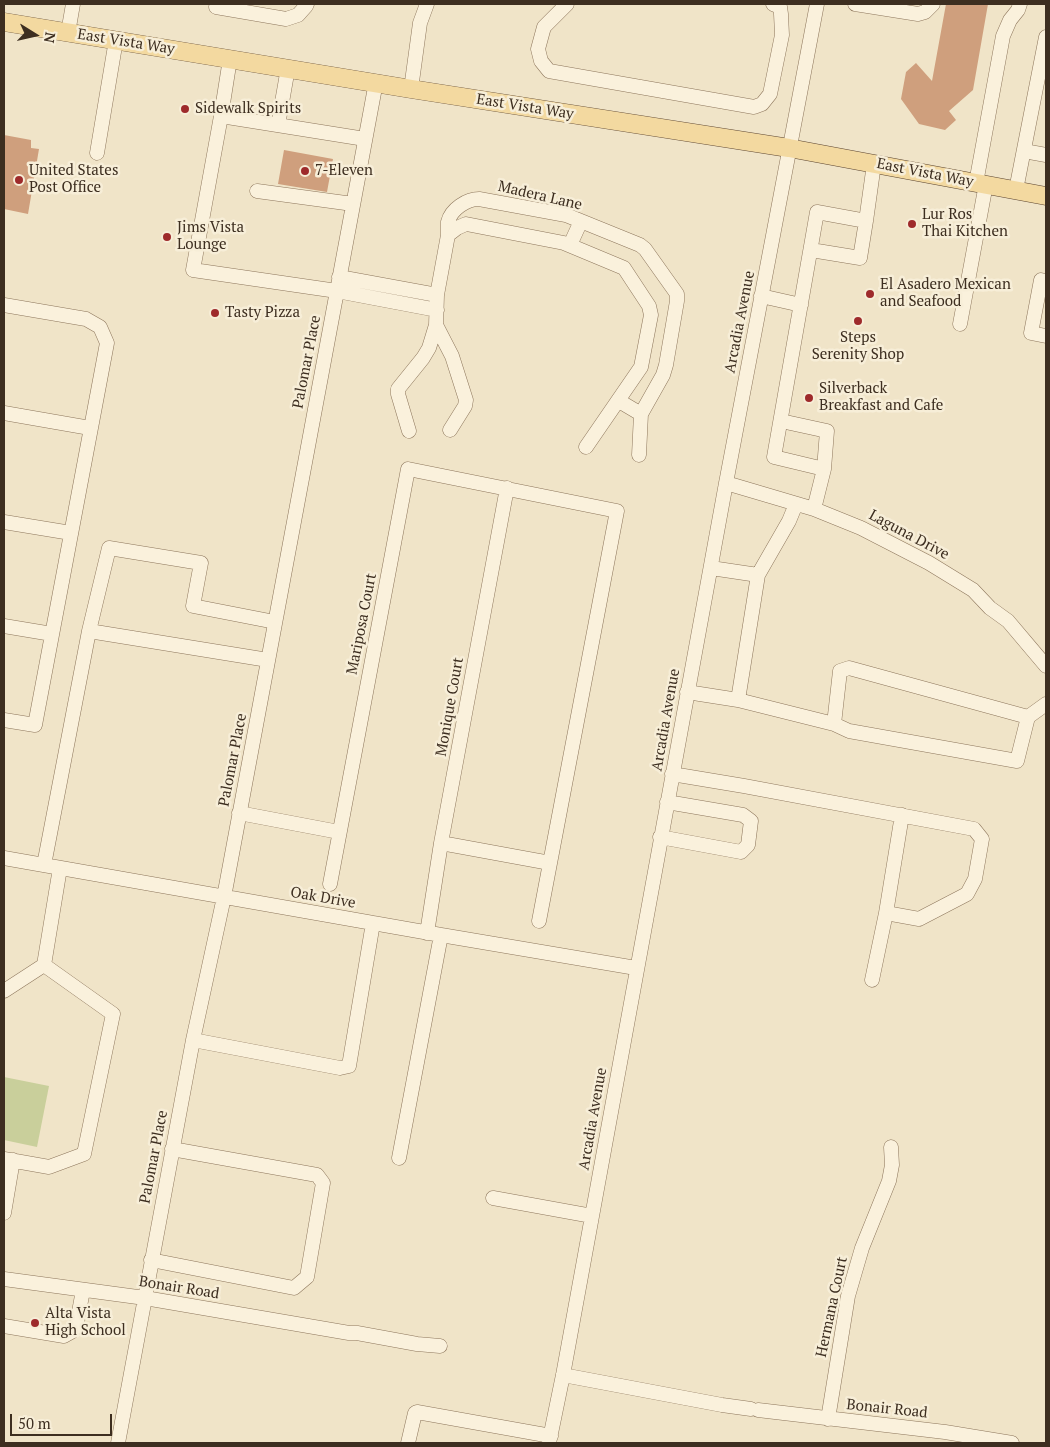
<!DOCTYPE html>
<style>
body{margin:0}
#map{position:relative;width:1050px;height:1447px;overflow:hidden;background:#f0e4c8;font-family:"PT Serif",serif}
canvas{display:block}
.frame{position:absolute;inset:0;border:5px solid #3d2e20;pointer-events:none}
.north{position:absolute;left:10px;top:10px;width:50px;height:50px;-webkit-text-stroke:4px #f7eed8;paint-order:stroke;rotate:100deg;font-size:14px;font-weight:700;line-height:20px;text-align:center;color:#3d2e20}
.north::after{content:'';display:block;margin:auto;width:18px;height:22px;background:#3d2e20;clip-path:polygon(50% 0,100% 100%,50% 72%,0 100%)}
.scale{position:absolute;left:10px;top:1414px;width:102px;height:22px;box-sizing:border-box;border:2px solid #3d2e20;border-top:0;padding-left:6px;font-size:15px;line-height:18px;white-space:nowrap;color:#3d2e20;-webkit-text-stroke:4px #f7eed8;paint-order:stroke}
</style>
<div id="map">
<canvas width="1050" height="1447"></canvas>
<div class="frame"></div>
<div class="north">N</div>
<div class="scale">50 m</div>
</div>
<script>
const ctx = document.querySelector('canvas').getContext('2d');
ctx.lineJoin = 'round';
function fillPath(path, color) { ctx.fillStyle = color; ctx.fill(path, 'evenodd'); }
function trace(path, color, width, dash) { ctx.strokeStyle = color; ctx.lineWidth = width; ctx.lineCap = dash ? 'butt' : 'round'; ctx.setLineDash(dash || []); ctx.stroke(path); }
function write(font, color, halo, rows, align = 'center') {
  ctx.font = font + ' "PT Serif",serif'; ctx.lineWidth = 5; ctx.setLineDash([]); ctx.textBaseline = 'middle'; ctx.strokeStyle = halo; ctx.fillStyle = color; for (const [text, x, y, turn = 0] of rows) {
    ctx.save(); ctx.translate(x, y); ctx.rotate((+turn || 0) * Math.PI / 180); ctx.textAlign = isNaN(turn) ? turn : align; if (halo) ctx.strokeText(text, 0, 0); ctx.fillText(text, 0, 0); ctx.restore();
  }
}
fillPath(new Path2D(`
 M4,1077L49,1086L37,1147L4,1140Z`), '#c9cf9b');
fillPath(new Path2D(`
 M946,4H988L973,90L949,111L956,120L945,130L919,124L901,99L906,72L916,63L932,81Z
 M4,135L31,140V148L39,149L28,214L4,209Z
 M284,150L333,159L327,192L278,184Z`), '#cf9f7d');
const minor = new Path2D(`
 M567,4L544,27L538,49L541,61L549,71L754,107L762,104L770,94L782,35L781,14L780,7L773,4
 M855,4L918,14L925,12L933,4
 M216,7L286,19L298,15L306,6L307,4
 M68,33L73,4
 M411,89L420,23L427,4
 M221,116L230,59
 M278,125L288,68
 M365,139L221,116L193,270L337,291L437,310
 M1024,151L1046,155
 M97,153L116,40
 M976,183L1003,36L1010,20L1018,10L1020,4
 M1016,190L1046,37
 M257,191L353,204
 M866,221L874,164
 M448,235L437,295L436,325L452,356L466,400L465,406L450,430
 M570,245L581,221
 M811,250L860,258L866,221L817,212L774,457L824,469L814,509
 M339,277L437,295
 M1046,281L1041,280L1031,333L1046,336
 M761,296L801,305
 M4,305L86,319L100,327L107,343L35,725L4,720
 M960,324L986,184
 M4,413L90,428
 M781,421L827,431L824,469
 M409,431L398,394V389L423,358L429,348L436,325
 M586,447L641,367L651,315L649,306L624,268L564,243L466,224L457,228L448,235C448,231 448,226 448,222C451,209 467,199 479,199L566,215L640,245L645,249L677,294V301L666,365L663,375L641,414L619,401
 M639,455L641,414
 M726,483L814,509L861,528L929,563L973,590L990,608L1008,621L1046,666
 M4,522L71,533
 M711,568L758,575L789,521L796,504
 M4,626L52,634
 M268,660L89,631L109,548L201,563L193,606L275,622
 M687,692L738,700L834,724
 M738,700L758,575
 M1028,717L849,668L840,671L834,724L849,731L1017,761L1028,717L1046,704
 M672,774L744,786L974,829L982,839L975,879L967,894L919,919L886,913L902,815
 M239,813L339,832
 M660,837L741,852L748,845L751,821L743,815L667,802
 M441,843L550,863
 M4,858L441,935L636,968
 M44,865L89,631
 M330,884L408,469L617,511L539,921
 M427,933L441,843L507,488
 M872,980L886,913
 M4,991L44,965L60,868
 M193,1040L340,1068L349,1066L373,923
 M399,1158L441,935
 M4,1159L49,1167L84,1154L113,1014L44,965
 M493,1198L592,1216
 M4,1213L13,1160
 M151,1260L294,1288L307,1277L323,1183L317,1175L172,1149
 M4,1279L145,1298L349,1333H357L417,1344L440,1346
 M4,1326L64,1336L73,1331L77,1323L83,1290
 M563,1375L722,1405L751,1409
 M758,1410L945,1432L1012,1443
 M828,1419L848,1296L862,1248L889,1181L892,1165L891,1147
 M118,1443L193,1040L224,897L376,82
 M408,1443L415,1413L417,1412L551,1436
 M549,1443L563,1375L726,483L817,4`);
const major = new Path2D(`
 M4,22L411,89L789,148L1046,196`);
trace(minor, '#8d765c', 15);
trace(major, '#5b4430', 19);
trace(minor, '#faf1dc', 14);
trace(major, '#f3d9a0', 18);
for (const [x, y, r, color] of [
 [185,109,5,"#9e2a2b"],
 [305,171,5,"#9e2a2b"],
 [19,180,5,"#9e2a2b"],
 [912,224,5,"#9e2a2b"],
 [167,237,5,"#9e2a2b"],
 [870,294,5,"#9e2a2b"],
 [215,313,5,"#9e2a2b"],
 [858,321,5,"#9e2a2b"],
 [809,398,5,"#9e2a2b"],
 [35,1323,5,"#9e2a2b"]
]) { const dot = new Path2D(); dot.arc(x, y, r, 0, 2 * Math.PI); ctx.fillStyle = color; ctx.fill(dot); trace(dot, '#f7eed8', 2); }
write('15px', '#3d2e20', '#f7eed8', [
 ["East Vista Way",126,42,9],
 ["East Vista Way",525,107,9],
 ["East Vista Way",925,173,11],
 ["Madera Lane",540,196,13],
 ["Arcadia Avenue",740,322,-79],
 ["Palomar Place",307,362,-79],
 ["Laguna Drive",909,535,28],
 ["Mariposa Court",362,624,-79],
 ["Monique Court",450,707,-80],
 ["Arcadia Avenue",666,720,-80],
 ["Palomar Place",233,760,-79],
 ["Oak Drive",323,898,10],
 ["Arcadia Avenue",593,1119,-80],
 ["Palomar Place",154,1157,-79],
 ["Bonair Road",179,1288,9],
 ["Hermana Court",832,1307,-78],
 ["Bonair Road",887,1409,6]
]);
write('15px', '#3d2e20', '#f7eed8', [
 ["Sidewalk Spirits",195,109],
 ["United States",29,171],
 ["Post Office",29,188],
 ["7-Eleven",315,171],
 ["Lur Ros",922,215],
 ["Thai Kitchen",922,232],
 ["Jims Vista",177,228],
 ["Lounge",177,245],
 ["El Asadero Mexican",880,285],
 ["and Seafood",880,302],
 ["Tasty Pizza",225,313],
 ["Steps",858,338,"center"],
 ["Serenity Shop",858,355,"center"],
 ["Silverback",819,389],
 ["Breakfast and Cafe",819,406],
 ["Alta Vista",45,1314],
 ["High School",45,1331]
], 'left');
</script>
